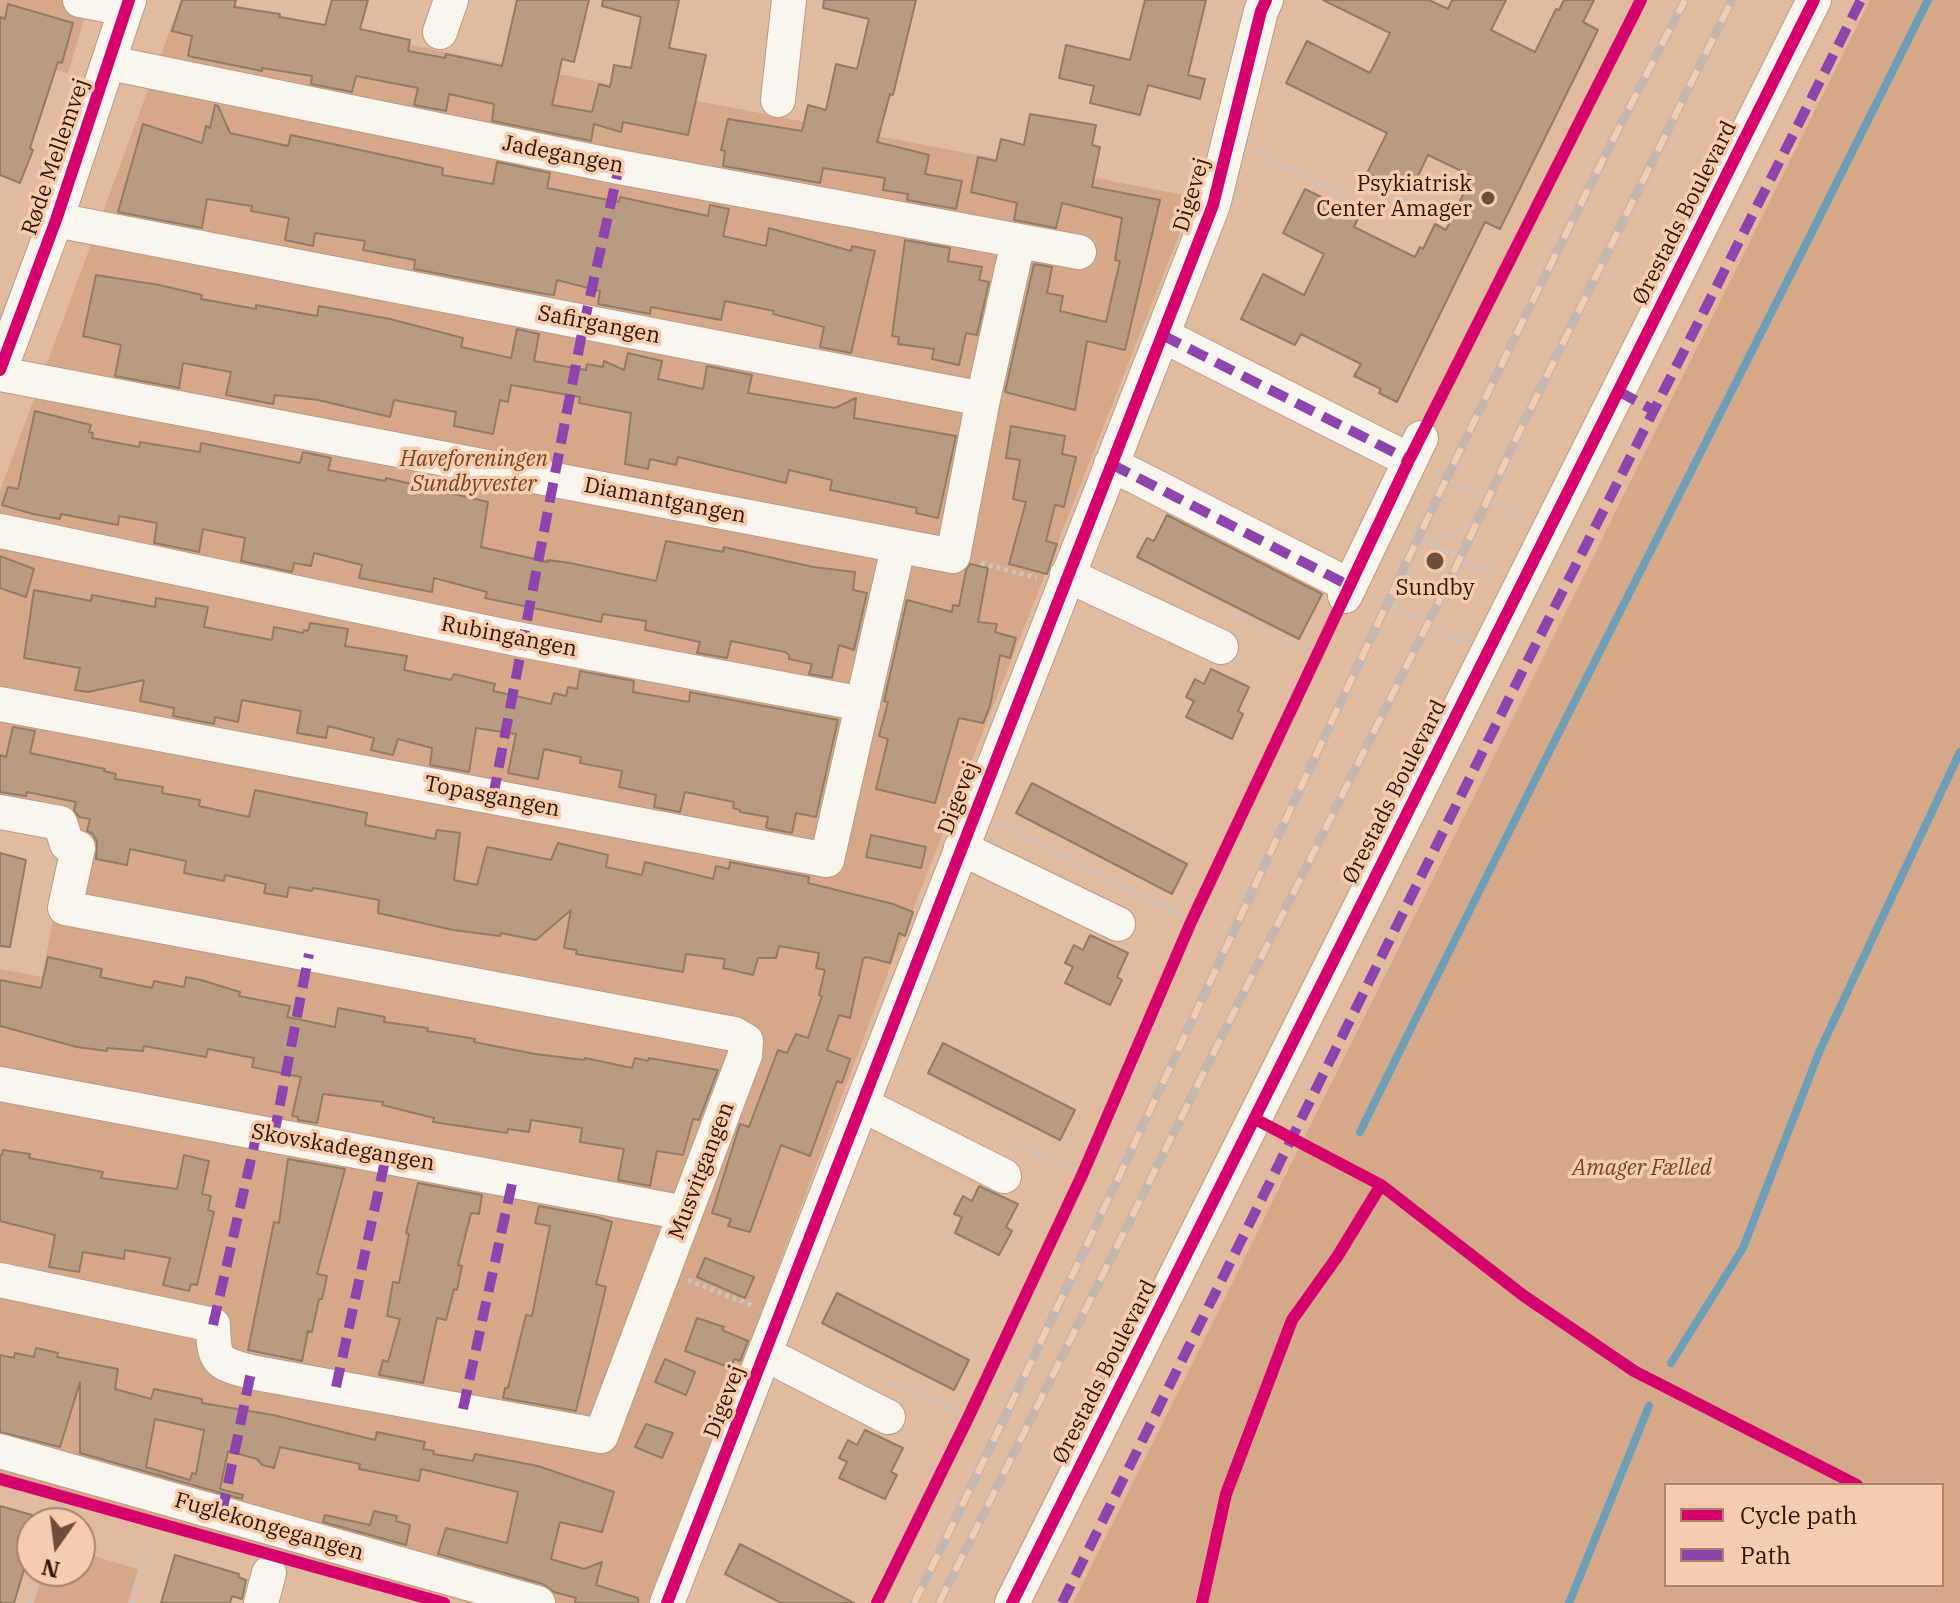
<!DOCTYPE html>
<meta charset="utf-8">
<style>
body{margin:0}
#map{position:relative;width:1960px;height:1603px;overflow:hidden;background:#e2ba9e;font-family:"IBM Plex Serif",serif}
canvas{display:block}
.legend{position:absolute;left:1664px;top:1483px;width:280px;height:104px;box-sizing:border-box;background:#f7cbad;border:2px solid #a88369;margin:0;padding:10px 14px;list-style:none;font-size:24px;color:#311602}
.legend li{display:flex;align-items:center;gap:16px;height:40px}
.legend b{width:40px;border:2px solid #a88369}
.north{position:absolute;left:16px;top:1507px;width:80px;height:80px;box-sizing:border-box;background:#f7cbad;border:2px solid #a88369;border-radius:50%;rotate:194deg;font-size:22px;font-weight:700;line-height:32px;text-align:center;color:#311602}
.north::after{content:'';display:block;margin:auto;width:28px;height:36px;background:#6f4f39;clip-path:polygon(50% 0,100% 100%,50% 72%,0 100%)}
</style>
<div id="map">
<canvas width="1960" height="1603"></canvas>
<ul class="legend">
<li><b style="height:10px;background:#d6006c"></b>Cycle path</li>
<li><b style="height:10px;background:#8e44ad"></b>Path</li>
</ul>
<div class="north">N</div>
</div>
<script>
const ctx = document.querySelector('canvas').getContext('2d');
ctx.lineJoin = 'round';
function fillPath(path, color) { ctx.fillStyle = color; ctx.fill(path, 'evenodd'); }
function trace(path, color, width, dash) { ctx.strokeStyle = color; ctx.lineWidth = width; ctx.lineCap = dash ? 'butt' : 'round'; ctx.setLineDash(dash || []); ctx.stroke(path); }
function write(font, color, halo, rows, align = 'center') {
  ctx.font = font + ' "IBM Plex Serif",serif'; ctx.lineWidth = 7; ctx.setLineDash([]); ctx.textBaseline = 'middle'; ctx.strokeStyle = halo; ctx.fillStyle = color; for (const [text, x, y, turn = 0] of rows) {
    ctx.save(); ctx.translate(x, y); ctx.rotate((+turn || 0) * Math.PI / 180); ctx.textAlign = isNaN(turn) ? turn : align; if (halo) ctx.strokeText(text, 0, 0); ctx.fillText(text, 0, 0); ctx.restore();
  }
}
fillPath(new Path2D(`
 M0,0H90L68,73L0,59Z
 M181,0H213L439,51L1194,197L891,965L653,1603H470L0,1476V969L42,977L67,849L0,797V491Z
 M1870,0H1960V1603H1073ZM1666,1485H1942V1585H1666Z
 M80,1552L138,1569L128,1603H34L43,1571H80Z`), '#d5a889');
trace(new Path2D(`
 M1360,1132C1545,753 1741,378 1928,0
 M1671,1363L1743,1248L1820,1050L1960,752
 M1569,1603L1649,1406`), '#6f9fb8', 8);
const building = new Path2D(`
 M182,0H236L234,7L280,14L279,17L325,25L332,0H368L360,29L410,40L408,51L445,58L446,54L502,66L517,0H589L574,62L562,59L552,105L592,112L599,84L610,87L614,65L631,68L641,17L602,6L603,0H679L669,48L706,55L688,135L623,122L621,132L594,124L591,141L492,121L494,104L449,94L446,111L414,105L418,88L356,76L352,92L311,84L312,76L262,68V71L188,56L192,36L172,31Z
 M824,0H916L893,95L890,94L877,142L929,155L925,174L962,181L956,209L907,200L908,194L883,190L885,178L823,168L820,183L723,166L725,151L721,150L728,119L802,131L808,105L826,110L836,64L857,69L869,19L823,8Z
 M1145,0H1206L1188,75L1205,79L1200,99L1148,85L1140,115L1090,103L1094,86L1059,78L1066,45L1130,60Z
 M1323,0H1429L1448,9L1452,0H1506L1491,30L1535,52L1556,9L1559,10L1564,0H1594L1583,22L1598,30L1500,229L1485,222L1397,402L1379,393L1381,389L1354,376L1361,364L1301,334L1295,345L1241,319L1263,274L1304,295L1324,254L1283,233L1305,189L1359,216L1354,227L1415,257L1420,247L1423,249L1435,224L1446,230L1472,176L1428,155L1409,194L1367,173L1387,133L1286,83L1307,41L1370,73L1390,33Z
 M8,4L73,23L62,63L58,62L30,148L33,150L20,183L0,175V17L5,19Z
 M215,105L218,106L230,133L288,146L291,135L443,168L442,175L493,184L497,162L550,173L547,188L619,202L620,197L708,216L710,205L729,209L723,236L766,246L769,228L851,251L852,246L875,251L851,353L820,347L824,327L773,314L774,311L725,301L721,320L651,307L650,314L598,304L600,291L557,280L554,295L545,294L414,269L415,260L363,250L365,241L315,233L313,246L285,240L289,218L251,211L252,206L207,199L202,228L118,212L143,124L202,143L206,126L210,128Z
 M1030,114L1096,125L1092,145L1100,147L1092,187L1160,200L1125,350L1087,341L1075,410L1005,392L1034,264L1052,267L1047,293L1063,296L1060,311L1106,322L1120,261L1115,260L1122,218L1062,203L1056,228L1014,220L1017,203L971,192L978,157L996,161L1001,139L1024,145Z
 M905,240L950,248L948,261L982,267L979,280L989,282L977,335L966,333L959,365L932,359L934,349L898,344L899,337L892,336Z
 M96,275L159,285L202,295L201,299L256,309V305L317,316L319,306L390,319L463,338L461,347L511,358L517,329L539,334L534,361L586,370L587,364L603,367L604,361L624,370L628,353L662,361L658,379L703,389L707,366L752,375L748,393L835,408L856,398L854,418L956,436L938,518L916,513L917,508L830,490L832,480L789,470L786,483L678,457L676,465L650,459L648,469L625,464L631,413L579,403L580,397L511,385L508,402L500,400L493,434L454,426L456,412L394,400L390,417L318,400L275,395L273,404L226,395L231,372L183,363L179,388L115,376L121,345L83,336Z
 M35,411L91,425L89,432L93,433L92,438L139,447L140,442L200,452L201,443L300,463L303,452L331,458L328,470L385,481L386,478L488,502L481,547L548,562V560L570,563L656,581L666,541L723,552L724,547L813,567L855,572L853,590L867,593L854,650L839,645L832,678L809,674L812,664L789,659V655L785,652L731,641L727,658L697,653L700,642L645,630L646,621L603,614L601,622L485,598L487,592L434,578L432,592L359,578L362,565L314,553L311,566L294,563L292,572L241,561L245,538L203,529L199,552L154,543L157,523L119,516L118,525L61,514L60,519L33,514L2,505L8,487L18,489Z
 M1011,426L1065,436L1062,454L1076,457L1064,507L1055,505L1046,541L1057,544L1047,574L1009,564L1026,502L1013,499L1020,460L1006,458Z
 M1167,515L1322,594L1299,639L1137,557L1147,538L1154,541Z
 M0,556L34,569L26,597L0,588Z
 M970,564L988,568L978,622L997,624L995,632L1016,638L1010,658L1000,655L990,706L983,723L959,718L935,803L876,789L888,739L879,736L888,702L884,701L907,600L952,612L953,605L959,606L966,570Z
 M34,590L91,601L92,595L155,607L156,598L208,607L204,627L272,640L274,627L303,633L304,630L308,631L310,623L348,629L345,646L407,656L404,670L451,680L454,674L495,684L493,691L551,704L554,693L566,696L568,687L577,689L580,671L634,681L633,692L689,702L690,692L838,720L816,817L796,813L792,833L766,828L768,817L740,812V810L733,808L734,802L685,792L680,812L654,807L656,795L619,787L622,771L580,763L581,757L544,749L538,779L508,773L516,734L476,728L469,772L430,765L432,748L398,739L393,755L371,750L374,738L328,726L326,738L297,733L301,711L242,700L238,722L215,717L214,724L173,716L174,708L140,701L144,680L88,692L75,690L80,668L24,658Z
 M1211,669L1249,687L1238,711L1243,714L1232,739L1186,717L1194,701L1186,697L1195,679L1204,684Z
 M13,727L35,731L30,753L105,769L104,771L116,774L115,779L163,787L162,793L200,800L199,806L249,817L255,790L367,813L365,825L435,839L437,830L460,833L454,880L477,885L487,847L551,860L558,843L608,855L606,867L642,875L645,862L713,879L716,866L729,869L730,862L809,877L808,883L893,904L913,912L905,936L899,933L890,963L866,957L863,959L850,1018L839,1015L827,1050L850,1059L842,1083L837,1081L810,1156L781,1145L750,1232L728,1226L731,1219L712,1213L740,1124L749,1127L778,1050L787,1053L796,1034L808,1038L822,996L819,995L825,970L816,968L819,953L779,946L776,958H758L753,975L723,968L725,959L686,954L683,972L576,954L577,950L564,948L571,910L536,940L501,933L500,936L453,930L378,913L379,900L320,889L313,888L312,891L289,887L287,897L264,893L266,884L225,875L224,881L184,873L186,861L130,849L127,865L96,859L97,842L93,834L87,831L90,819L79,817L74,810L76,802L27,792L26,796L0,792V755L6,757Z
 M1032,783L1187,864L1172,894L1016,813Z
 M871,835L926,847L921,868L866,857Z
 M0,853L26,860L10,947L0,946Z
 M1090,935L1128,953L1117,977L1122,980L1110,1005L1065,983L1073,967L1065,963L1074,945L1083,950Z
 M48,957L102,969L100,977L152,988L154,981L184,987L186,977L201,980L240,992L239,996L290,1006L287,1017L335,1027L338,1008L385,1017L384,1022L428,1028L427,1031L475,1039L474,1042L535,1054L584,1060L585,1058L632,1068L635,1058L648,1061L649,1058L718,1070L699,1120L693,1119L683,1155L657,1151L650,1186L618,1180L624,1149L580,1142L582,1128L531,1120L529,1132L508,1129L507,1133L433,1122L434,1118L382,1105L383,1102L323,1094L317,1123L298,1120V1117L292,1116L301,1077L252,1067L254,1058L208,1049L206,1057L144,1046L143,1051L107,1048V1051L77,1047L0,1026V980L41,988Z
 M943,1043L1075,1110L1060,1140L928,1073Z
 M3,1150L30,1154L29,1158L103,1172L101,1178L177,1189L184,1155L209,1161L202,1194L211,1196L208,1210L214,1212L197,1285L191,1284L189,1291L163,1285L170,1258L125,1250L124,1259L83,1252L79,1272L49,1267L55,1235L0,1221V1155H2Z
 M288,1159L345,1169L317,1274L327,1276L322,1299H319L312,1332L308,1331L302,1361L248,1350L274,1222L279,1223Z
 M418,1183L482,1195L479,1214L471,1213L458,1265L462,1266L457,1290L454,1289L446,1320L437,1318L423,1383L379,1375L383,1360L388,1362L400,1319L387,1316L393,1282L399,1283L409,1234L406,1233Z
 M979,1186L1018,1204L1006,1227L1012,1231L999,1255L955,1233L962,1217L954,1214L963,1196L972,1201Z
 M539,1206L597,1217L612,1222L596,1284L606,1287L576,1411L503,1398L505,1388H508L526,1315L532,1316L550,1226L535,1223Z
 M705,1258L754,1277L745,1298L697,1277Z
 M837,1293L969,1360L954,1390L822,1323Z
 M697,1318L724,1327L722,1330L748,1341L740,1361L734,1359L731,1368L685,1351Z
 M36,1348L58,1353L57,1357L118,1369L115,1389L151,1399L154,1389L202,1399V1403L273,1415L375,1440L377,1432L425,1442L423,1449L434,1451L433,1454L473,1461L475,1454L538,1466L614,1492L602,1532L560,1522L551,1559L584,1569L602,1562L596,1585L638,1598V1603H575L576,1598L554,1592L543,1584L438,1554L446,1528L507,1543L518,1492L421,1469L419,1481L359,1469L360,1464L280,1447L274,1468L262,1465L257,1459L228,1451L220,1489L243,1495L242,1499L80,1453V1382L60,1447L0,1432V1355L14,1358L15,1353L34,1357ZM155,1419L204,1430L196,1474L192,1473L190,1480L146,1467Z
 M665,1359L695,1372L686,1395L655,1382Z
 M646,1424L673,1433L662,1458L635,1447Z
 M865,1430L903,1448L891,1472L897,1475L885,1499L839,1478L847,1462L839,1458L848,1440L857,1445Z
 M0,1506L32,1515V1543L14,1603H0Z
 M374,1511L397,1516L396,1521L410,1525L406,1545L323,1522L325,1515L370,1525Z
 M740,1544L854,1603H781L725,1574Z
 M175,1555L239,1574L238,1577L246,1580L242,1599L232,1596L230,1603H161Z`);
fillPath(building, '#b89c81');
trace(building, '#947c64', 2);
const minor = new Path2D(`
 M80,0L126,9
 M440,32L451,0
 M110,63L619,167L1079,252
 M778,100L789,0
 M56,220L983,399
 M1162,335L1409,460
 M0,370L56,220L129,0
 M0,374L953,556L983,399L1018,242
 M1111,464L1350,586
 M0,531L522,640L863,704
 M1067,575L1221,647
 M1345,596L1421,438
 M0,704L827,860L898,548
 M0,812L60,823L67,844L78,848L65,908L734,1034L746,1041L745,1055L601,1436L251,1372C216,1363 214,1361 213,1325L0,1280
 M961,848L1118,924
 M0,1084L685,1213
 M863,1105L1004,1176
 M765,1354L888,1417
 M0,1451L538,1603
 M261,1603L269,1573
 M667,1603L1213,205L1261,11L1266,0
 M1012,1603L1814,0`);
trace(minor, '#ba9b85', 36);
trace(new Path2D(`
 M1255,152L1370,210C1392,192 1423,200 1447,211
 M1436,473L1524,515
 M1408,532L1496,575
 M1572,539L1586,547
 M1437,546L1445,531L1457,536
 M981,563L1037,578
 M1372,597L1464,642
 M1233,621L1236,613L1317,656
 M999,824L1134,892
 M1129,901L1134,892L1191,922
 M1013,1152L1017,1142L1083,1173
 M688,1280L753,1306
 M889,1386L891,1381L968,1418
 M53,1523L61,1497
 M29,1603L38,1571
 M132,1603L155,1523`), '#cec2ba', 5, [4, 4]);
trace(minor, '#fbf5f0', 34);
const rail = new Path2D(`
 M914,1603C1177,1072 1410,526 1685,0
 M939,1603L1455,569L1525,420L1732,0`);
trace(rail, '#c3b7b0', 9);
trace(rail, '#f7cbad', 6, [18]);
trace(new Path2D(`
 M1162,335L1409,460
 M1618,391L1655,411
 M1111,464L1350,586
 M493,797L583,328L619,167
 M274,1135L309,954
 M213,1325L257,1133
 M336,1387L386,1156
 M463,1409L513,1179
 M222,1513L251,1372
 M1062,1603L1528,660L1861,0`), '#8e44ad', 10, [20, 10]);
trace(new Path2D(`
 M0,370L56,220L129,0
 M1255,1119L1381,1185L1524,1296L1634,1371L1857,1485
 M0,1479L444,1603
 M667,1603L1213,205L1261,11L1266,0
 M877,1603L968,1418L1083,1173L1191,922L1409,460L1641,0
 M1012,1603L1814,0
 M1202,1603L1226,1494L1292,1320L1337,1257L1381,1185`), '#d6006c', 12);
for (const [x, y, r, color] of [
 [1488,198,8,"#6f4f39"],
 [1435,561,10,"#6f4f39"]
]) { const dot = new Path2D(); dot.arc(x, y, r, 0, 2 * Math.PI); ctx.fillStyle = color; ctx.fill(dot); trace(dot, '#f7cbad', 3); }
write('22px', '#311602', '#f7cbad', [
 ["Jadegangen",563,155,11],
 ["Røde Mellemvej",56,157,-71],
 ["Digevej",1192,195,-73],
 ["Ørestads Boulevard",1685,213,-63],
 ["Safirgangen",599,325,11],
 ["Diamantgangen",665,501,11],
 ["Rubingangen",509,637,11],
 ["Ørestads Boulevard",1395,792,-63],
 ["Topasgangen",492,797,11],
 ["Digevej",959,798,-69],
 ["Skovskadegangen",343,1148,10],
 ["Musvitgangen",702,1171,-69],
 ["Ørestads Boulevard",1105,1372,-63],
 ["Digevej",725,1402,-69],
 ["Fuglekongegangen",269,1527,16]
]);
write('22px', '#311602', '#f7cbad', [
 ["Psykiatrisk",1472,185],
 ["Center Amager",1472,210],
 ["Sundby",1435,589,"center"]
], 'right');
write('italic 22px', '#754621', '#f7cbad', [
 ["Haveforeningen",474,460],
 ["Sundbyvester",474,485],
 ["Amager Fælled",1642,1169]
]);
</script>
